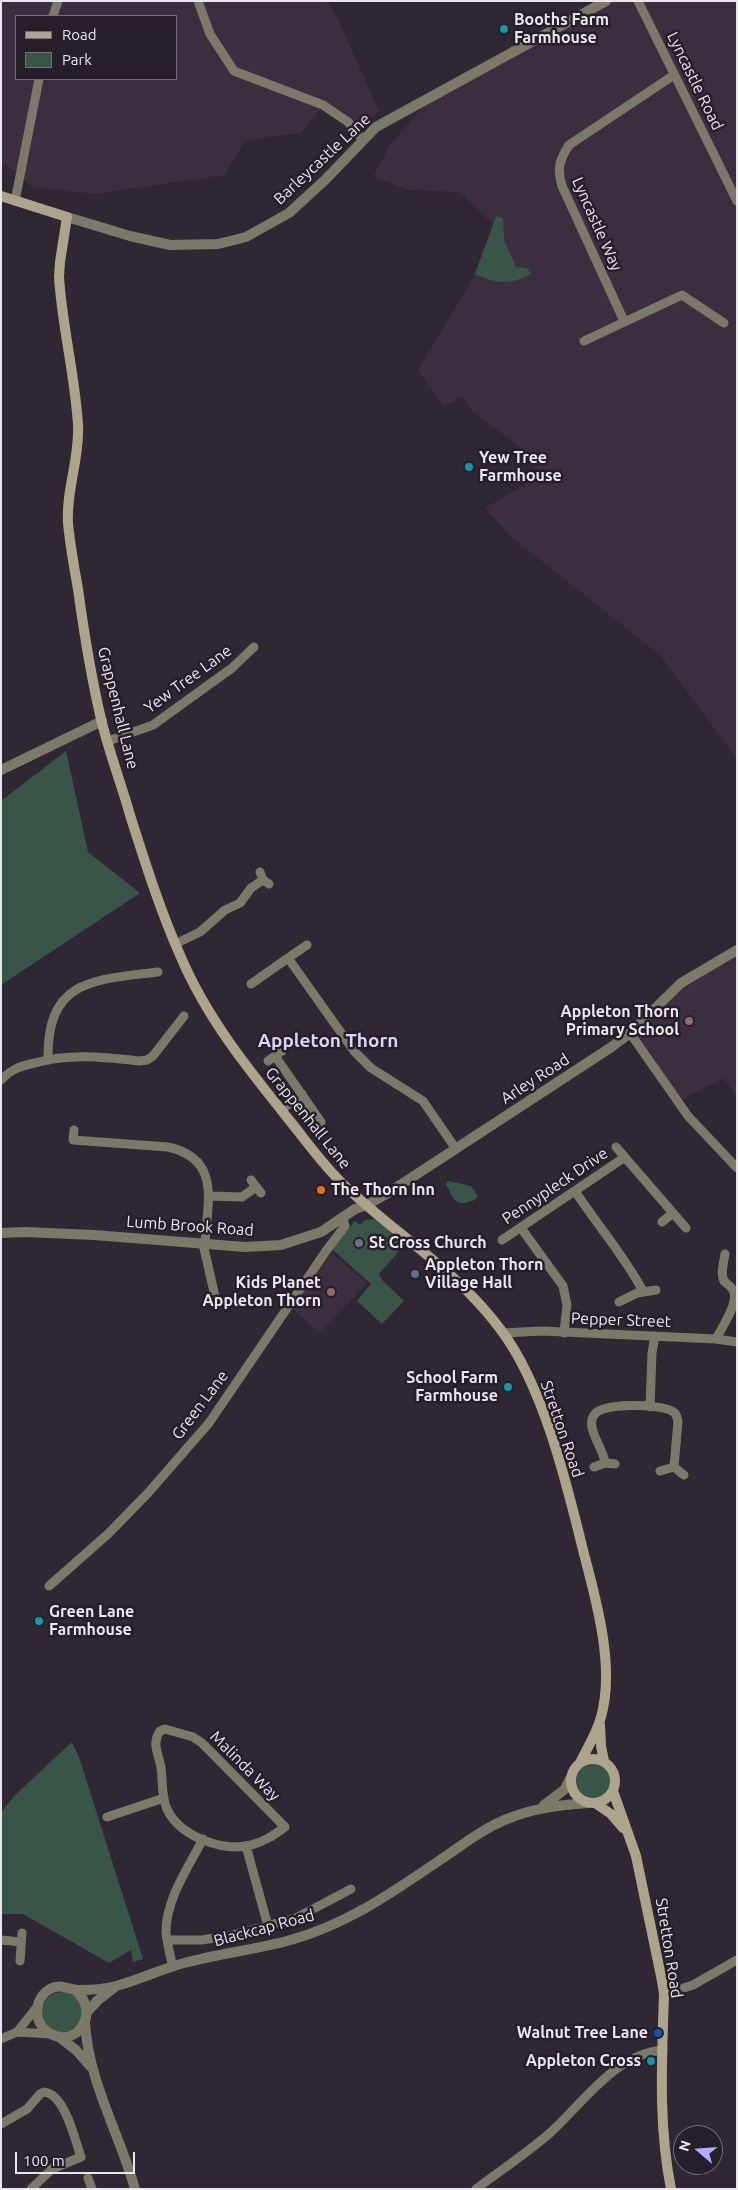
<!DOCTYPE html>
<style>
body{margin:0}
#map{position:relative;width:738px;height:2190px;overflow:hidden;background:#2f2733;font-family:Ubuntu,sans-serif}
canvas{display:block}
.frame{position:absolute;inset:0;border:2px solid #ebe5ed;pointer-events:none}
.legend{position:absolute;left:15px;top:15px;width:162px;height:65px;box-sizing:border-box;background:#261e29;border:1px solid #756e77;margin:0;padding:6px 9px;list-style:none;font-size:15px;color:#ebe5ed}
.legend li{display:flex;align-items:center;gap:10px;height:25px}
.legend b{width:25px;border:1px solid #756e77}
.north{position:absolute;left:673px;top:2125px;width:50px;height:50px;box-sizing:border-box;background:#261e29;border:1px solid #756e77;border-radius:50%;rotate:288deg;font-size:14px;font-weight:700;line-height:20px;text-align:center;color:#ebe5ed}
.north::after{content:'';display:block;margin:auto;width:18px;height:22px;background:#adaffb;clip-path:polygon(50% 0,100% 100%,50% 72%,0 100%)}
.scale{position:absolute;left:15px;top:2152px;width:120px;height:22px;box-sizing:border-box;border:2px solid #ebe5ed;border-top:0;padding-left:6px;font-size:15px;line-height:18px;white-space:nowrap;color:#ebe5ed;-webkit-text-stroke:4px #261e29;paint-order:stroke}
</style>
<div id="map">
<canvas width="738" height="2190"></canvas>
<div class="frame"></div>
<ul class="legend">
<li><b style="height:6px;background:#aca58c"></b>Road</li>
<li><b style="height:14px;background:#395548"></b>Park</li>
</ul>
<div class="north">N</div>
<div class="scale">100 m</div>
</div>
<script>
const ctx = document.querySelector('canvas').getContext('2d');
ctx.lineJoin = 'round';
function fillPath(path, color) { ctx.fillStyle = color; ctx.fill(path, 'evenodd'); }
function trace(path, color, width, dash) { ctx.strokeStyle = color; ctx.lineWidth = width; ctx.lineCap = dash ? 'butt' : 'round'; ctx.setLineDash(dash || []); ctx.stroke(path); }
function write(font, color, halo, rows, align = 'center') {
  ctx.font = font + ' Ubuntu,sans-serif'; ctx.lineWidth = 5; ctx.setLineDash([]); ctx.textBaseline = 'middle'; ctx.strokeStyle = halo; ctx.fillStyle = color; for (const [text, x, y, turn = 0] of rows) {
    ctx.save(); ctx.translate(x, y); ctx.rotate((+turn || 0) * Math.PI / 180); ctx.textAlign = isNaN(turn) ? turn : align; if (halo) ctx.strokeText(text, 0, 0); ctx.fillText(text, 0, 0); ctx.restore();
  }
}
fillPath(new Path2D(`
 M1,1H327L335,13L379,111L357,132L323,105L301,133L246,140L224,175L95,194L32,187L6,165L1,164ZM16,16H176V79H16Z
 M606,1H737V759L660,655L510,536L485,508L536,478L537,471L518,446L473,411L462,397L444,406L418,371L475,274L493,224L459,192L408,190L373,177L390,145L434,94Z
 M737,950V1096L723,1078L678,1102L630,1033L670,992Z
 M332,1252L367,1283L320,1333L293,1309L317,1269Z`), '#3b2f3f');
fillPath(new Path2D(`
 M496,216L503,218L504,240L516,267L527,268L531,274C511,285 496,284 475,274Z
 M66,751L88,852L140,893L1,985V801Z
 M448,1181L471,1186L478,1196C476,1200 473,1201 468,1202C454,1207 451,1193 446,1184Z
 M375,1219L405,1244L379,1274L382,1280L404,1301L382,1324L357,1301L371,1284L332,1249L355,1221L360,1225L365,1220Z
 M72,1742L79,1757L143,1959L133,1962L131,1950L109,1963L23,1914H1V1812L15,1795Z
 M576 1782a18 18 0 1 1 36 0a18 18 0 1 1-36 0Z
 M42 2012a20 20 0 1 1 40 0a20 20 0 1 1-40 0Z`), '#395548');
trace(new Path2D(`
 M198,1L210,34L234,71L323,105L348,122L363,140
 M638,1L737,201
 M53,16L58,1
 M15,201L39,79
 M624,321L562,186C557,168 559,161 569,145L674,75
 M584,341L682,295L724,323
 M108,741L153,725L232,668L254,647
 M260,872L263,880L269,884
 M175,944L200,932L225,910L240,903L251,888L263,880
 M307,945L288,958L354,1051L371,1068L423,1101L456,1149
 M251,984L288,958
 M630,1033L688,1116L737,1168
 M275,1056L321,1122
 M48,1059C47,979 93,980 158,972
 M268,1061L282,1051
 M1,1080C11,1069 21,1066 35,1063C70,1053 103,1057 139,1061L147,1060L153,1056L184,1016
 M281,1110L302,1094
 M74,1130L73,1140L168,1147C222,1159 207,1203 205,1244
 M616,1147L673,1213
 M251,1180L261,1193
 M575,1191C598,1226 623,1254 643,1291
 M209,1196L242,1197L256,1187
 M662,1222L673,1213L686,1228
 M521,1228L563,1286L567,1305L564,1333
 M502,1240L625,1157
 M203,1244L217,1305
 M619,1302L637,1293L656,1290
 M503,1333L542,1331L716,1339L737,1342
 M716,1339C721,1329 738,1304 734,1293C733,1287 728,1285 724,1281C720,1274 724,1261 725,1254
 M650,1407L652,1353L655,1336
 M605,1463C604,1449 585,1428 594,1415C602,1402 660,1404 672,1411C676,1413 677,1417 678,1421L674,1467
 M594,1467L605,1463L615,1464
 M660,1471L674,1467L684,1475
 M49,1586L108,1534L148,1493L209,1423L326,1251L345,1226L343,1218
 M165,1729L193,1737L202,1743L285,1827C274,1835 264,1842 251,1845C223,1852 180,1837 167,1809C161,1796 163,1781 161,1768C159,1754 151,1744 160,1731Z
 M107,1817L164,1798
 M246,1846L268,1926
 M1,1940L21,1942
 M167,1940H201L229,1936L296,1918L351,1889
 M20,1961L22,1933
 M173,1967C170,1955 167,1944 166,1932C166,1899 188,1868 203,1839
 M664,1994L693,1985L737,1960
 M17,2032L37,2007
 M1,2039L17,2032L50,2034
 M1,2124L27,2109L40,2094L44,2092C65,2094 75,2140 81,2157L52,2169L31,2189
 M88,2178L92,2189
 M476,2189C501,2170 527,2153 550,2133C583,2103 615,2054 663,2050`), '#7d7969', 9);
trace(new Path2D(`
 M67,217L130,236L170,245L218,244L246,237L289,213L325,180L376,127L606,1
 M1,770L102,721
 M1,1233L25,1232L94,1235L245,1247L281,1245L321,1232L355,1209L367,1205L388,1193L610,1048L630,1033L681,983L737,950
 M544,1805L564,1790L571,1777
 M75,1990C102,2012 76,2050 49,2033C33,2023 33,1999 50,1989C61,1983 68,1990 79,1990C91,1990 104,1989 116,1986C139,1980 161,1969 184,1963C218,1954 253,1950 287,1941C344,1926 392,1893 440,1860C461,1846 484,1828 507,1819C534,1808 560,1805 588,1803
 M87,2012L98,2000L115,1987
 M85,2022C88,2081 119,2132 135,2189
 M59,2037L76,2050L90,2066`), '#7d7969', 10);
trace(new Path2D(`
 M1,196L67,217L60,262L59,277C62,326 75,375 78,425C80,458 66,489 68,523C70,545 74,567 78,589C84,633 91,676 101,719C109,752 121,783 130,815C145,862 160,910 180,955C206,1017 248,1069 290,1121C307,1142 323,1165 343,1184C395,1234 457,1270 501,1330C544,1387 567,1485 584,1554C597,1603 615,1668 601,1717C597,1733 587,1748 580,1763
 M600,1725L601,1746L604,1761
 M571 1781a22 22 0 1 1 44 0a22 22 0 1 1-44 0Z
 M613,1791L636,1856L662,1981L664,1994C662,2059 658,2124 671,2189
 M595,1803L611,1814L623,1828`), '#aca58c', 10);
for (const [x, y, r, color] of [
 [504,29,5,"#0f9aa8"],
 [469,467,5,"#0f9aa8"],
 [689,1021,5,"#8d6e63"],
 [321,1190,5,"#e8710a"],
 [359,1243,5,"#6b7280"],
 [415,1274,5,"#5c6f8a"],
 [331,1292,5,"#8d6e63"],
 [508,1387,5,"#0f9aa8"],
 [39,1621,5,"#0f9aa8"],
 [658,2033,5,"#1a4fb4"],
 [651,2061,5,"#0f9aa8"]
]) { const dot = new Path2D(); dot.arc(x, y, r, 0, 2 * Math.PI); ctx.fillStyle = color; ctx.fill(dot); trace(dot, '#261e29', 2); }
write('bold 16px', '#ebe5ed', '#261e29', [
 ["Booths Farm",514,20],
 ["Farmhouse",514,38],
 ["Yew Tree",479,458],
 ["Farmhouse",479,476],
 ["Appleton Thorn",679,1012,"right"],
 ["Primary School",679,1030,"right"],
 ["The Thorn Inn",331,1190],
 ["St Cross Church",369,1243],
 ["Appleton Thorn",425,1265],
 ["Village Hall",425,1283],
 ["Kids Planet",321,1283,"right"],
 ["Appleton Thorn",321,1301,"right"],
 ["School Farm",498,1378,"right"],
 ["Farmhouse",498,1396,"right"],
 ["Green Lane",49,1612],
 ["Farmhouse",49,1630],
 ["Walnut Tree Lane",648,2033,"right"],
 ["Appleton Cross",641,2061,"right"]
], 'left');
write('16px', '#ebe5ed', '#261e29', [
 ["Lyncastle Road",695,81,64],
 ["Barleycastle Lane",322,159,-43],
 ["Lyncastle Way",597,224,66],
 ["Yew Tree Lane",188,679,-36],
 ["Grappenhall Lane",118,708,76],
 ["Arley Road",535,1079,-33],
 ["Grappenhall Lane",308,1118,51],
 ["Pennypleck Drive",555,1186,-34],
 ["Lumb Brook Road",190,1226,4],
 ["Pepper Street",621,1320,2],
 ["Green Lane",200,1405,-53],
 ["Stretton Road",562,1429,71],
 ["Malinda Way",245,1766,45],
 ["Blackcap Road",264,1928,-15],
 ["Stretton Road",669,1948,81]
]);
write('bold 19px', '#d4d6f3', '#261e29', [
 ["Appleton Thorn",328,1041]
]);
</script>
